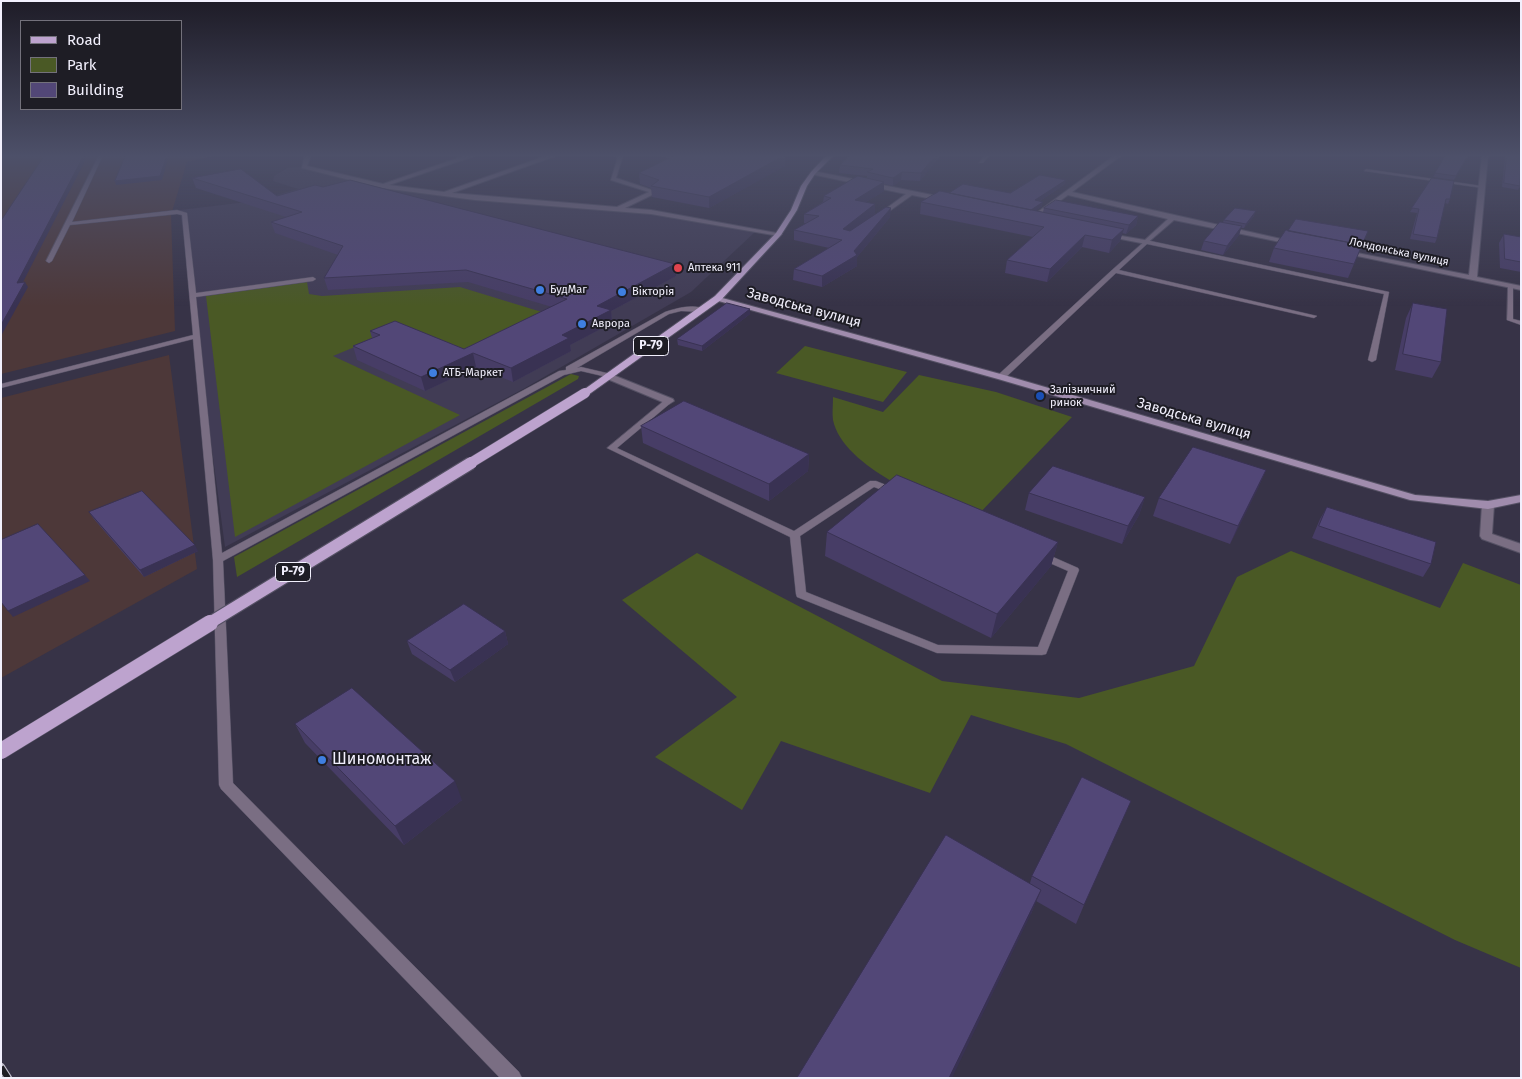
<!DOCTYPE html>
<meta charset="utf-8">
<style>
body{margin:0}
#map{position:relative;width:1522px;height:1079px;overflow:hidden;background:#373347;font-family:"Fira Sans",sans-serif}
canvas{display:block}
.frame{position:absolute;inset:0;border:2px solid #f2f0fd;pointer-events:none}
.legend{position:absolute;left:20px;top:20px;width:162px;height:90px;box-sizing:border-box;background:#1e1d25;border:1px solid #73717b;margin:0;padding:6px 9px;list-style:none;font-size:15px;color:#f2f0fd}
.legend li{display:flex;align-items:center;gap:10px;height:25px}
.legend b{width:25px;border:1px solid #73717b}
</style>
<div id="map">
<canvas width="1522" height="1079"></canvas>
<div class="frame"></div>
<ul class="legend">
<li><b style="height:6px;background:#bda3ce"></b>Road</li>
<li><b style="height:14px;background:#4a5925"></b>Park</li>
<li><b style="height:14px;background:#524777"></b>Building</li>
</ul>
</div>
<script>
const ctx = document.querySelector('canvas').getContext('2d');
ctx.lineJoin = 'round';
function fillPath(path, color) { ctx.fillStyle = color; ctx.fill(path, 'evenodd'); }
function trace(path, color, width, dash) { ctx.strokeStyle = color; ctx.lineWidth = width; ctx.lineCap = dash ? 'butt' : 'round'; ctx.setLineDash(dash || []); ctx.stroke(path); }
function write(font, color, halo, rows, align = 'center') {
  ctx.font = font + ' "Fira Sans",sans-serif'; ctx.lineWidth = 4; ctx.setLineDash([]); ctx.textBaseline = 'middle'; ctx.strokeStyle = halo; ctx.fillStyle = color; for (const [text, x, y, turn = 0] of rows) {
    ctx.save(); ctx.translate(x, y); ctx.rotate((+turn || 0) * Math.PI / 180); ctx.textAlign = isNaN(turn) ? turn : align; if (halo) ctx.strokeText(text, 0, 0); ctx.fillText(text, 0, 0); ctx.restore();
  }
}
fillPath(new Path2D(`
 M300,167L379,187L647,213L755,232L691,292L525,388L225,547L180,210L255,201L298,189L273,181L274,176L287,168Z`), '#413c55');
fillPath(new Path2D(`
 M1,155H217L187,162L171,215L175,331L1,374Z
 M169,355L197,569L1,678V398Z`), '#4d3839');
fillPath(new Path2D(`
 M307,282L309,294L322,296L460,287L545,313L463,356L398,329L333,356L460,415L235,537L206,296Z
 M805,346L907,372L883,402L776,373Z
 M571,374L579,376L578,379L237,577L234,557Z
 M919,375L996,392L1072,417L973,520C933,502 843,468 833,420C832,413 833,405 833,397L883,412Z
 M1291,551L1440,608L1463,563L1521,585V968L1455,940L1066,744L971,715L930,793L781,741L742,810L655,757L737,697L622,600L697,553L942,681L1079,698L1194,666L1237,577Z`), '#4a5925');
const lane = new Path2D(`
 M99,155H103L72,222L177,210L187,213L196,293L313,277L316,279L313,281L196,297L222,553L559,371L566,370V367L665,312C677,308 695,303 706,310L703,312L681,311L669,314L577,368L581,367L611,374V378L581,371L564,375L223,561L233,783L519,1072L522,1078H500L221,789L219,785L213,560L193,339L1,388V384L193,335L182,215L177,214L70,225L52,261L49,263L46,261Z
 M985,155H990L983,163H979Z
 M1366,169L1482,186L1484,187L1482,188L1364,171Z
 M1146,240L1389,292L1376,360L1372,362L1368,360L1384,294L1147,244L1119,270L1317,316L1314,318L1116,273L1004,379H998V375L1112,270Z
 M1508,285L1513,286V319L1521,321V325L1507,320Z
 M666,399H672L673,401L617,448L794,531L870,481H876L896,489L898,491L896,493L893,494L874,487L800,536L806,592L938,645L1038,647L1068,571L1036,557L1035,555L1036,553H1044L1078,568L1079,570L1046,654L1042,655L937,653L797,597L796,594L790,537L607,448Z`);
const street = new Path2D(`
 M305,155H311L307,166L383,184L467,155H477L389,185L444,192L549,155H558L452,193L617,207L649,192L611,180L618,157L612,155H623L616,178L658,192L625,208L651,210L782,234L779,236L651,214L475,200L382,188L302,168Z
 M1115,155H1122L1072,192L1299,243L1295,245L1174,220L1146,244L1106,236L1104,235V233L1145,240L1168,219L1068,195L1035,219H1031V217Z
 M1482,155H1488L1477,277L1521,286V290L1338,252L1342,250L1469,275Z
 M813,171L947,198L950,200L947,202L912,195L878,219L876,218V216L906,194L811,174Z
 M608,373L673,399L674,401L669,404L665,403L605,378L603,376Z
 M1488,501L1494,505L1492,534L1521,544V553L1482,539L1480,536L1482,505Z`);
const secondary = new Path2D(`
 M715,296L1004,375L1415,495L1488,501L1521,495V502L1488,509L1410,500L998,379L715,300Z`);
const primary = new Path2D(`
 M827,155H834L815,174L807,186L797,210L781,235L721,300L588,395H582V391L715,296L776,233L791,210L801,186L811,172Z`);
trace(lane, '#555164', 1);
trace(street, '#555164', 2);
trace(secondary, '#555164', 2);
trace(primary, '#555164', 2);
fillPath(lane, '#7a6e83');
fillPath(street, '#7a6e83');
fillPath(secondary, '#a08cad');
fillPath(primary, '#bda3ce');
const rail = new Path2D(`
 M1,1067L8,1078`);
trace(rail, '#c5c2d1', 8);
trace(rail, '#1e1d25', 6, [18]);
const primaryBridgeFar2 = new Path2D(`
 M469,464L585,393`);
const primaryBridgeFar1 = new Path2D(`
 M208,624L471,463`);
const primaryBridge = new Path2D(`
 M1,751L210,623`);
trace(primaryBridgeFar2, '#555164', 11, []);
trace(primaryBridgeFar1, '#555164', 14, []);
trace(primaryBridge, '#555164', 17, []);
trace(primaryBridgeFar2, '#bda3ce', 10);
trace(primaryBridgeFar1, '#bda3ce', 12);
trace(primaryBridge, '#bda3ce', 16);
fillPath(new Path2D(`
 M654,155H785V166L709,208L652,197L651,188L640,184L639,173L669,158Z
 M851,155H941L920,181L901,180L893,186L884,184V191L866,202L875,214L867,219L890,217L857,257V266L822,287L793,280L794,269L829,248L794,240V230L806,224L804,223V214L823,202L824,196L867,178V176L839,173L840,165Z
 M1445,155H1469L1454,180L1433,177L1444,159Z
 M1505,155H1521V185L1518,190L1502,187Z
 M192,178L277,196L676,276L611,311L612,323L570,345L571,351L513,382L476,367L425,391L357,360L353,346L372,338L370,331L464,349L552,307L468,282L328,290L324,278L338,255L275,233L271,222L286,217L196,188Z
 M1432,178L1450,199L1448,204L1445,203L1437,238L1435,243L1410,239L1417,213L1410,212Z
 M1065,184L1040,201L1042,206L1035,211L1043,212L1044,208L1138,216L1136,225L1126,234L1122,233L1120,241L1109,253L1082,247L1047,282L1005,273L1007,260L1033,237L920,214L921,202L949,193H1010Z
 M1254,216L1244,228H1241L1239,235L1223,255L1201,250L1204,241L1223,222L1224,220Z
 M1368,231L1348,278L1269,262L1274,248Z
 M1504,234L1521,237V272L1500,268L1499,243Z
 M1413,303L1441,362L1432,378L1395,370L1406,318Z
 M750,314L702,351L678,345L677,339Z
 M641,426L809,454L808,471L769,501L643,443Z
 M1266,470L1258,488L1230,544L1153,516L1159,498Z
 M1029,493L1145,497L1139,515L1122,544L1025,510Z
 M1327,507L1431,564L1423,577L1312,538L1320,519Z
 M89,512L198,551L144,577L93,518Z
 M827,532L1058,542L1051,566L991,638L825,556Z
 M505,631L508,644L455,682L412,654L407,641Z
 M295,724L462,800L404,845L305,743Z
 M1032,876L1084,905L1076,924L1036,901L1031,914L1030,883Z`), '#473d66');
fillPath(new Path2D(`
 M84,155H88L20,288L17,283Z
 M167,155H169L162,180L116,185L115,181Z
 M785,155V166L709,208V197Z
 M936,155H941L920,181L921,173Z
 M902,172L901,180L893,186V178Z
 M1066,180L1065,184L1035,204V200Z
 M884,182V191L855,209V200Z
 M1043,202L1042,206L1031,214V210Z
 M875,204V214L842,239L843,229Z
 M891,208L890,217L857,257V266L822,287V276L854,251Z
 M1256,211L1254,216L1244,228L1246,224Z
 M1138,216L1136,225L1126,234L1129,225Z
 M1242,226L1239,235L1223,255L1227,246Z
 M1124,229L1120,241L1109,253L1112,240Z
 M1085,235L1082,247L1047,282L1050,269Z
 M675,264L676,276L611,311L612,323L570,345L571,351L513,382L511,368L562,335L597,306Z
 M25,282L28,287L1,336V325Z
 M750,309V314L702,351V346Z
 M473,353L476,367L425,391L421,377Z
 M809,454L808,471L769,501V484Z
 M1266,470L1258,488L1230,544L1238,526Z
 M1145,497L1139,515L1122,544L1128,526Z
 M1058,542L1051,566L991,638L997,614Z
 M195,545L198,551L144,577L140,570Z
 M85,575L90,581L13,617L8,611Z
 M505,631L508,644L455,682L450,670Z
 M455,781L462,800L404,845L395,826Z
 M1041,890L1031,914L952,1078H949Z`), '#393253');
const building = new Path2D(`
 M45,155H84L17,283L25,282L1,325V221Z
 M126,155H167L160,176L115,181Z
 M676,155H785L709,197L651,186L659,180L639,173Z
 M851,155H936L921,173L902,172L893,178L867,172L873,169L840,165Z
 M1446,155H1468L1456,176L1435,173Z
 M1507,155H1521L1520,186L1504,183Z
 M241,169L277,196L315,185L323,187L350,180L675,264L597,306L611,310L562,335L569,338L511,368L473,353L421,377L353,346L380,335L370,331L395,321L464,349L567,299L466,270L324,278L343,246L271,222L302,212L192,178Z
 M1040,175L1066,180L1035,200L1043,202L1031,210L949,193L963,184L1010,193Z
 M858,176L884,182L855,200L875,204L843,229L850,231L886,207L891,208L854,251L857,255L822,276L794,269L842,240L794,230L819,216L804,214L831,198L824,196Z
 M1432,178L1454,181L1450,199H1446L1437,238L1413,234L1419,209L1412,208Z
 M940,191L1124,229L1112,240L1085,235L1050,269L1007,260L1044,227L921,202Z
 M1056,200L1138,216L1129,225L1044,208Z
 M1235,208L1256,211L1246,224L1224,220Z
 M1296,219L1368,231L1362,245L1288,231Z
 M1220,222L1242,226L1227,246L1204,241Z
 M1286,230L1362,245L1354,264L1274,248Z
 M1504,234L1521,237V262L1505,259Z
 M727,303L750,309L702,346L677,339Z
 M1413,303L1447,309L1441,362L1403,354Z
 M684,401L809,454L769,484L641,426Z
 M1193,447L1266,470L1238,526L1159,498Z
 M1053,466L1145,497L1128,526L1029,493Z
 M897,475L1058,542L997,614L827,532Z
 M142,491L195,545L140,570L89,512Z
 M1327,507L1436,542L1431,564L1319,526Z
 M38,524L85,575L8,611L1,602V540Z
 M464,604L505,631L450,670L407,641Z
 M352,688L455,781L395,826L295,724Z
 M1082,777L1131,801L1084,905L1032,876Z
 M946,835L1041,890L949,1078H797Z`);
fillPath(building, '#524777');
trace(building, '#393253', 1);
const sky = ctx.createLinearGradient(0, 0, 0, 306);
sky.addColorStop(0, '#1e1c27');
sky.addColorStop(0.51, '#4d5069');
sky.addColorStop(1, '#4d506900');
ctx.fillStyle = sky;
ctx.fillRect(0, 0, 1522, 306);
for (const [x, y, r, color] of [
 [678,268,5,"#e0444e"],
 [540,290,5,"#3f7fe0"],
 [622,292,5,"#3f7fe0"],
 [582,324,5,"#3f7fe0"],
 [433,373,5,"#3f7fe0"],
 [1040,396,5,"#1a4fb4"],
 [322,760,5,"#3f7fe0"]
]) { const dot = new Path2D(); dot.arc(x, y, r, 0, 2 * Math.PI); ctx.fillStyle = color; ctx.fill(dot); trace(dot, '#1e1d25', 2); }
write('11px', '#f2f0fd', '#1e1d25', [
 ["Лондонська вулиця",1399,252,12]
]);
write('11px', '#f2f0fd', '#1e1d25', [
 ["Аптека 911",688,268],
 ["БудМаг",550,290],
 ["Вікторія",632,292],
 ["Аврора",592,324],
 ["АТБ-Маркет",443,373],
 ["Залізничний",1050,390],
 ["ринок",1050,403]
], 'left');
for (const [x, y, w] of [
 [651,346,35],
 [293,572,35]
]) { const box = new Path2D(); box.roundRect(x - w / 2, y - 9.5, w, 19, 4); ctx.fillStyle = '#1e1d25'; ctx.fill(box); trace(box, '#f2f0fd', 1); }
write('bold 12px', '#f2f0fd', null, [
 ["Р-79",651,346],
 ["Р-79",293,572]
]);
write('14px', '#f2f0fd', '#1e1d25', [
 ["Заводська вулиця",804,308,15],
 ["Заводська вулиця",1194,419,16]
]);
write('16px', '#f2f0fd', '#1e1d25', [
 ["Шиномонтаж",332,760]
], 'left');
</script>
